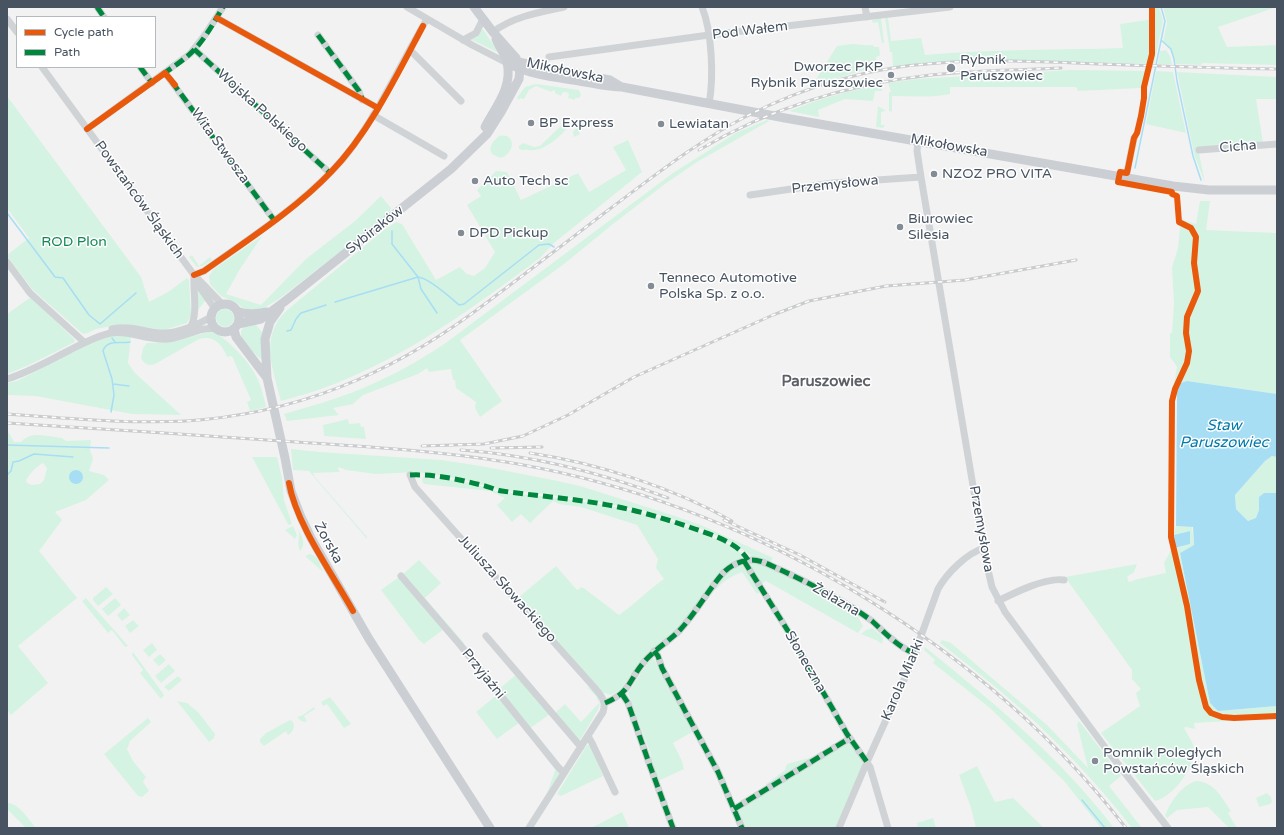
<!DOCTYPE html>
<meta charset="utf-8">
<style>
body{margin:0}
#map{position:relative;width:1284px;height:835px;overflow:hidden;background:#f3f2f2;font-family:"Varela Round",sans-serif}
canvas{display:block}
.frame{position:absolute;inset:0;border:8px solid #475361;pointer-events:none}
.legend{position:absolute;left:16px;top:16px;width:140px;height:52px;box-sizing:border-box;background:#fff;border:1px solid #b5bac0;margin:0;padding:5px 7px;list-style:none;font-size:12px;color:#475361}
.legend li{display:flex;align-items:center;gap:8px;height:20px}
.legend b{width:20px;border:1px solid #b5bac0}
</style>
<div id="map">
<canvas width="1284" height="835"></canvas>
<div class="frame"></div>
<ul class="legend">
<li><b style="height:5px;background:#e8590c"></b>Cycle path</li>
<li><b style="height:5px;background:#00873e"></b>Path</li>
</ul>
</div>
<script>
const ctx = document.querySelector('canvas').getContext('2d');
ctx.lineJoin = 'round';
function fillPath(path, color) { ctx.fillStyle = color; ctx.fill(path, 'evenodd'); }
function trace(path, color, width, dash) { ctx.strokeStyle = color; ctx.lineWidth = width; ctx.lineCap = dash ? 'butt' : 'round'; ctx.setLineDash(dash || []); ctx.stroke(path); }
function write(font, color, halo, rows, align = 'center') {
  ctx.font = font + ' "Varela Round",sans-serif'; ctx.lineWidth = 3; ctx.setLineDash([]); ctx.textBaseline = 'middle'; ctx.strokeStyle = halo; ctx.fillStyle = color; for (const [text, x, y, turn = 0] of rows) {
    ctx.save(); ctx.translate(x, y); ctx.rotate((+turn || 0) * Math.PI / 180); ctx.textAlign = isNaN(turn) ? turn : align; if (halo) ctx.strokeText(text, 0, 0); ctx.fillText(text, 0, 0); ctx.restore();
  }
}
fillPath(new Path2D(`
 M1153,7H1159L1163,21L1154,64L1001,60L930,62L893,67L892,52H890L885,18H888L891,41L921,38L925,55C991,49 1057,50 1123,48L1120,24L1154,19Z
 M1163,7H1277L1218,27L1227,47L1277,45V65L1203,63L1201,65L1176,64L1170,50L1163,42L1167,22Z
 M881,18L884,43H882L878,22L873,23L872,20Z
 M482,28L499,53L470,39Z
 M852,44C859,44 866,46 873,45L874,47H879L880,55L877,57H876L877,66L818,84L815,81L837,46Z
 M1166,50L1170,56L1172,64H1158L1160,51Z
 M1071,70L1146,71L1141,88L1078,91L1076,87H950V94C931,98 911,96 892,96V112L889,111V92H891L888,83L917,79Z
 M1156,71L1173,72L1186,133L1146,124Z
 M1177,72L1277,77V99H1256L1263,143L1199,153L1205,183L1194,154Z
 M536,84L579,90L581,95L579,98H575V100L568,98L569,94L566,92H563L561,96L555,93V91L553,90L552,92L536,86L529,90L524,99L520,98L519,100L517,98L525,87Z
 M881,85L882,91H875L873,101L845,99L818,110L819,117L789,111C819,99 849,90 881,85Z
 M7,96L141,277L149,302L168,292L187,278L189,280L191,315L187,323L164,330L125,324L101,328L96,329L88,333L83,334L33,290L7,256V255L29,238L7,208Z
 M878,106L886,111L881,112V125H885L883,128L876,127Z
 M570,119L572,121V123C560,136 546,152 528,150C524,149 523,151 519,149V146L523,143L534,147L540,146L567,120Z
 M767,120L769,121L697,162L665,184L613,224L564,264L460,340L502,401L480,417L475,408L476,402L456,388L455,380H453L451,369L429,372L427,368L418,374L363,395L353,404L333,408L339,415L287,421L284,414C311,406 337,399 363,388C392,376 421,360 447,342L673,173L736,133Z
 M599,122L579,131L580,134L574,137L573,132L580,124H589Z
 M499,136C517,132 515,155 500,158L492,154C488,147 493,141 499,136Z
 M628,140L642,172L554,243L540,258C461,317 379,377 281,401C273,369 259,338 286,311L384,230L396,222L402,224L436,280L460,267L467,274L474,276L485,268L495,252L467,205L481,196L477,190L496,171L507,172L521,200L578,173L589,192L626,170L613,147Z
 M381,196L391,208L389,214L279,299L264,308L259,309H245L233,301L221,296L210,284L209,276L214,269L262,236L240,269L226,294L261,305L306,259L355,221Z
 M1200,201H1210L1206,230L1277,233V394L1187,381L1181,383L1177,390L1173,389L1177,367L1170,357V333H1172L1174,304L1172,267L1178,248L1181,219L1196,224Z
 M192,255L199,266L210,257L212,260L203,266L197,267L189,257Z
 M197,289L206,300L197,311Z
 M31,297L74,339L75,342L29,365L7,374V314Z
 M216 318a9 9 0 1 1 18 0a9 9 0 1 1-18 0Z
 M255,324L263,333L262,360C257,356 242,342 241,335C240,332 242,329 244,326Z
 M209,332C217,332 223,338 230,344C252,365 260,377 266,407L250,411L247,402L251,400L232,356L227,357C222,344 214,335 199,339L155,364C148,366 145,365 141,358L143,348L147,343H163L175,341Z
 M111,335L131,336L128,363L135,373L181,415L132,414L36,396L7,395V383L17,381L99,339Z
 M348,419L349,424L360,423L361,427H364L366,439L324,436L323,425Z
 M7,433H9L14,442H21C31,430 49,437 62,438L66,441L91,440L90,450L93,459L89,471L104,475L109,480L86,500L55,512L62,520L39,551L77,598L18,646L48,683L11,715L7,710ZM43,463L47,468L44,480L40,484L32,485L27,483L26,480C31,472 36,467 43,463Z
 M291,449L320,452L441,460L481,466L553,480L580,486L672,515L701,525L773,558L770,563L753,557L740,548L705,530L650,512L599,502L530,492L500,490L465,480L418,472L376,474L346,470L339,467L338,469L340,472L313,473L315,477L360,529L367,537V539L309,471L293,470Z
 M1272,456L1277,457V493H1264L1259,497V510L1256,519L1248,521L1236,509L1235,495L1265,461Z
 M252,457H277L282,478L284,500L292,524L289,525L288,524Z
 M423,477L466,482L488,488L500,492C573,499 649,507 716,539C725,543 739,547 743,557L735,561L681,625L633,672L620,691L611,695L601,692L518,598L556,566L577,590L582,587L585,589L619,615C635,604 648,590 664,579L656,568L658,559L637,525L581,507L559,504L553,501L530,523L521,514L512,522L497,505L505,498L490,491L424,484L422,481Z
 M293,526L297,535L295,539L285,530Z
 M1176,526L1192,527L1194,545L1180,553L1210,703L1218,711L1277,706V718L1194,723L1195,729L1186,727L1184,728C1187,734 1193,742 1194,748C1195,768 1173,797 1155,801L1101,733L1140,706L1136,693L1141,689L1132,679V670L1065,577L1137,564L1134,572L1127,577L1129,582L1138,579L1166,573L1164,563L1171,550L1190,544V531L1174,535Z
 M298,528C301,536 307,543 300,551C296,542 301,537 298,528Z
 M310,554C319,556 320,565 323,572L305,556Z
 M419,560L441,583L425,598L464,643L462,645L403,574Z
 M751,563L762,565L780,573L814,591L858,617L863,626L858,633L766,581L761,584L749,566Z
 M740,565L743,566L760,592L757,594L742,572C722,579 712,593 700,609L728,571Z
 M399,577L444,629L424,644L419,640L381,590Z
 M106,587L113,594L98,606L93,600V598Z
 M86,598C100,615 114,629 128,646L125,647L112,630L108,633L82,601Z
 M115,598L121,605L108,616L102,609Z
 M124,608L130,615L122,621L117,615Z
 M133,620L139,626L130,633L125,626Z
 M872,628L881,635L883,639L882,644L876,640L861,634L866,630Z
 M942,640L951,643L1047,725L1088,768L1077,724L1079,721L1121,776L1109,786L1142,828H1132C1099,785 1060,744 1020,708C994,685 967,664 940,643Z
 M152,643L157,650L149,657L143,650Z
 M925,647C993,702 1061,758 1114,828H1101L1065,782L990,708L933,663L935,660L924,650Z
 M133,652L164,695L161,699L140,673L143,670L132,655Z
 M160,654L166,660L159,666L153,660Z
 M652,658L654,659L692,728H690L692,732L673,743L682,761L684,769L658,781L650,760L651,755L628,693L647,664Z
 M169,664L175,671L161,683L155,676Z
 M517,674L550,714L529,729L499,689Z
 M178,676L182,680L169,691L164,687Z
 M587,687H589C596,694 603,700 598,710L579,742L554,714L565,704L581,722L599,703L596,696Z
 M498,694L558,770L560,773L547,793L556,768L520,722L497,739L476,712Z
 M330,697L351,724L344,728L327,704L323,706L321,702Z
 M177,701L187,703L198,712L215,734L214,738L209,742Z
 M314,707L315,709L304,716L307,721L305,722L301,721L297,717L303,715Z
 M148,718L151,722L130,741L127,749L133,761L146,777L143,782L149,791L142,797L138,796L104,754Z
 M290,720L293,722C295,727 293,732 288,735L286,731L264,746L260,742V739L266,733Z
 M847,737L862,762V767L836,828H744L738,810L768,789L766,784L785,770L787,764L819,755Z
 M587,745H590L603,776L561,796L557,794Z
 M977,766L995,802L1013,798L1044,828H976L971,808L959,775Z
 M1196,781C1215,782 1221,797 1231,811L1228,813L1237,828H1229L1208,807L1177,810L1167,818L1165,816C1170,802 1181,786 1196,781Z
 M1267,793L1271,797L1272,802L1270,804L1259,807L1256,798Z
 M7,803C18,802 29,820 36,828H26L7,809Z
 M622,812L629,828H591Z
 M933,818L936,828H918L917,823Z`), '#d5f3e3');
fillPath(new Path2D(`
 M1187,381L1277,394V457L1272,456L1265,461L1235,495L1236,509L1248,521L1256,518L1259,510V497L1264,493H1277V706L1218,711L1210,703L1180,553L1194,545L1193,527L1176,526L1177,390L1181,383Z
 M69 477a7 7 0 1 1 14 0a7 7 0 1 1-14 0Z
 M1190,531V544L1175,548L1174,535Z`), '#a7def4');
trace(new Path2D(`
 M1161,40L1171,49L1174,59L1177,81L1193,156L1201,180
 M1135,168L1165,21L1161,7
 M7,213L55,277L63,278L89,315L100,324L136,293
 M392,231V244L418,277L421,289L437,313
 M335,302L418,277C429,278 450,297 459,305L464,304L539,245L549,244L554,247
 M287,331L291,330L296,319L301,313L326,305
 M112,338L115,342
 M113,384L129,386
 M111,412L114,395L112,379L103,351C107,339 120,344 130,342
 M7,445L109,448
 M7,475L11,471L13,462L19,461L34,454L73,457
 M1082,800L1105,828`), '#a7def4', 1.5);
trace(new Path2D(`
 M97,7L104,17
 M407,7L472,45L507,63
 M702,7C712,32 714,77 709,104
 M865,7L867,17
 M217,18L378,108
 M7,19L17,32
 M493,32C512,17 540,12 564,7
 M318,35L359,91L362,100
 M463,40L476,33L483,19
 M194,49L330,173
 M410,50L461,101
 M549,57L709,35L950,7
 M42,67L194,275L201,289L215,309
 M140,67L152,83
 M165,73L274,220
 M373,115L444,156
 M87,129L190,54L205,35L223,7
 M918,140L917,151L921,177L985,557L992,587L1005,612L1107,750L1168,828
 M1199,150L1277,144
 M1126,177L1134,138
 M750,195L833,183L921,177
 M7,262L30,293L84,342
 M194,275L204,271C251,237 310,200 347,154C379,113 400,64 427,19
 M198,279L223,305
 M191,326C198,313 193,291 194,275
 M112,329C131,325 144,332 161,333C176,334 198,325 211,317
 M7,379C29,372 48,361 68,351C82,344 96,336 111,333C130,330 148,341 168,339C184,338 200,326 216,329
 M410,475L415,487L593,686C600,694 607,701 603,712L529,828
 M744,561L788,631L847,734L870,767L888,828
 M401,576L461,646L558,767L564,773
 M998,601C1014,593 1046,577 1064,580
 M486,636L581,747
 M654,651L658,656L662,668L718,772L742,828
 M622,694L628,703L650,766L673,828
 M605,703C631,692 628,681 644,662C654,650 668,642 679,631C696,613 708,590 724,572C731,565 742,560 752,560C763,560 773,567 783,571C813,585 845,601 872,621C882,630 903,652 916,653
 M588,736L592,743L615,792
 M734,809L850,738
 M839,828L867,762L909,669L938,589C947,573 967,553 984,548`), '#d0d3d6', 7);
trace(new Path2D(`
 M514,62H518L599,78L610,80L620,86
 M507,63C531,75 553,77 579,81C593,83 607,87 622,87L785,118L1173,186L1209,190H1277
 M485,127C496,106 513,87 507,62C505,54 499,47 496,39
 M211 318a14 14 0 1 1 28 0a14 14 0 1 1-28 0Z
 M237,311C246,315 257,314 267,312
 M238,324L261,319L284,302L451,169L487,134L501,112L519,79L520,68L516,58L493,32L474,7
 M234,329L236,337L267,378L285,458L291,491L301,517L311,538L369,639L490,828
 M267,378L265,339L270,322L280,308`), '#cbced3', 9);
const rail = new Path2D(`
 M699,150C770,108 849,84 931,75C974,70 1018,70 1061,68
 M7,414C66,418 126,424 186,421C294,414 387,376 474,312C520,278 565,243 611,208C654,176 697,142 745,117C805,86 871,67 939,63C993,59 1047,62 1101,64C1160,66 1218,68 1277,69
 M7,423C108,429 210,436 311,443C387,448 464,453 539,468C763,513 986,648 1126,828
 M422,446L484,444L523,436L568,415L634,377L773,315L809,301L886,286L965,280L1076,260
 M491,448L542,447
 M461,450C532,455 602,473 668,498
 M530,453C597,463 674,488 732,521
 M724,520L800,555L885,602`);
trace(rail, '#c9cbcd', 3);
trace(rail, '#fff', 1.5, [4.5]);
trace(new Path2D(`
 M97,7L104,17
 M318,35L359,91L362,98
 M194,49L330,173
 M140,67L152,83
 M163,74C173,67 184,60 193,51C205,39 214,22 223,7
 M172,82L274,220
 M410,475C434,474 458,479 481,485C488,486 495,490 502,491C529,495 556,497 583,501C622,506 658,516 695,529C713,535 738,543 748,560
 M744,561L788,631L847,734L867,762
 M654,651L658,656L662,668L718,772L742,828
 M622,694L628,703L650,766L673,828
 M605,703C631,692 628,681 644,662C654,650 668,642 679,631C696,613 708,590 724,572C731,565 742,560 752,560C763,560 773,567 783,571C813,585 845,601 872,621C882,630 903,652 916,653
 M734,809L850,738`), '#00873e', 5, [10, 5]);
trace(new Path2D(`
 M1152,7V54L1144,87V98L1141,116L1137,133L1134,138L1127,173L1120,172L1118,182L1172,192V194L1177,196L1179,222L1191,228L1196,237L1194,263L1198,291L1187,317L1186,333L1189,351L1187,363L1175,389L1172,401L1171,537L1187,606L1199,680L1206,707L1211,713L1222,717L1234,718L1277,716
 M217,18L378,108
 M87,129L165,73L175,85
 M194,275L204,271C246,241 295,210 331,172C369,133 397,75 423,26
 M289,483C296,524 333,575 353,611`), '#e8590c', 6);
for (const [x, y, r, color] of [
 [951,68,5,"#838b94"],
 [891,75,4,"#838b94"],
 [531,123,4,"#838b94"],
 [661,124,4,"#838b94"],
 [934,174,4,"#838b94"],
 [475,181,4,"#838b94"],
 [900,227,4,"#838b94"],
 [461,233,4,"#838b94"],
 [651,286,4,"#838b94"],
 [1095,761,4,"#838b94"]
]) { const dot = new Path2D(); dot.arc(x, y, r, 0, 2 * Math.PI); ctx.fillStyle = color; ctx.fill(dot); trace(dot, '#fff', 1.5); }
write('14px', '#475361', '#fff', [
 ["Pod Wałem",750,31,-7],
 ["Mikołowska",565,71,12],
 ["Wojska Polskiego",262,111,42],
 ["Wita Stwosza",220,146,54],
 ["Mikołowska",949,146,10],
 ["Cicha",1238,147,-5],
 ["Przemysłowa",835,185,-6],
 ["Powstańców Śląskich",139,200,54],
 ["Sybiraków",375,230,-38],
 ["Przemysłowa",981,529,80],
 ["Żorska",328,543,61],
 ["Juliusza Słowackiego",507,589,48],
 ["Żelazna",836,600,30],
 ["Słoneczna",805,662,60],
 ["Przyjaźni",483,674,51],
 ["Karola Miarki",903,680,-67]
]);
write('14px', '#475361', '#fff', [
 ["Rybnik",960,60],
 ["Paruszowiec",960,76],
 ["Dworzec PKP",883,67,"right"],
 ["Rybnik Paruszowiec",883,83,"right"],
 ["BP Express",539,123],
 ["Lewiatan",669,124],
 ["NZOZ PRO VITA",942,174],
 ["Auto Tech sc",483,181],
 ["Biurowiec",908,219],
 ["Silesia",908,235],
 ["DPD Pickup",469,233],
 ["Tenneco Automotive",659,278],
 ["Polska Sp. z o.o.",659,294],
 ["Pomnik Poległych",1103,753],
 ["Powstańców Śląskich",1103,769]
], 'left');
write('14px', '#0f8653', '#fff', [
 ["ROD Plon",74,242]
]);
write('bold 15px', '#5d6167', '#fff', [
 ["Paruszowiec",826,382]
]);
write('italic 15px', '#027aaa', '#fff', [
 ["Staw",1224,426],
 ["Paruszowiec",1224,443]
]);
</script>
